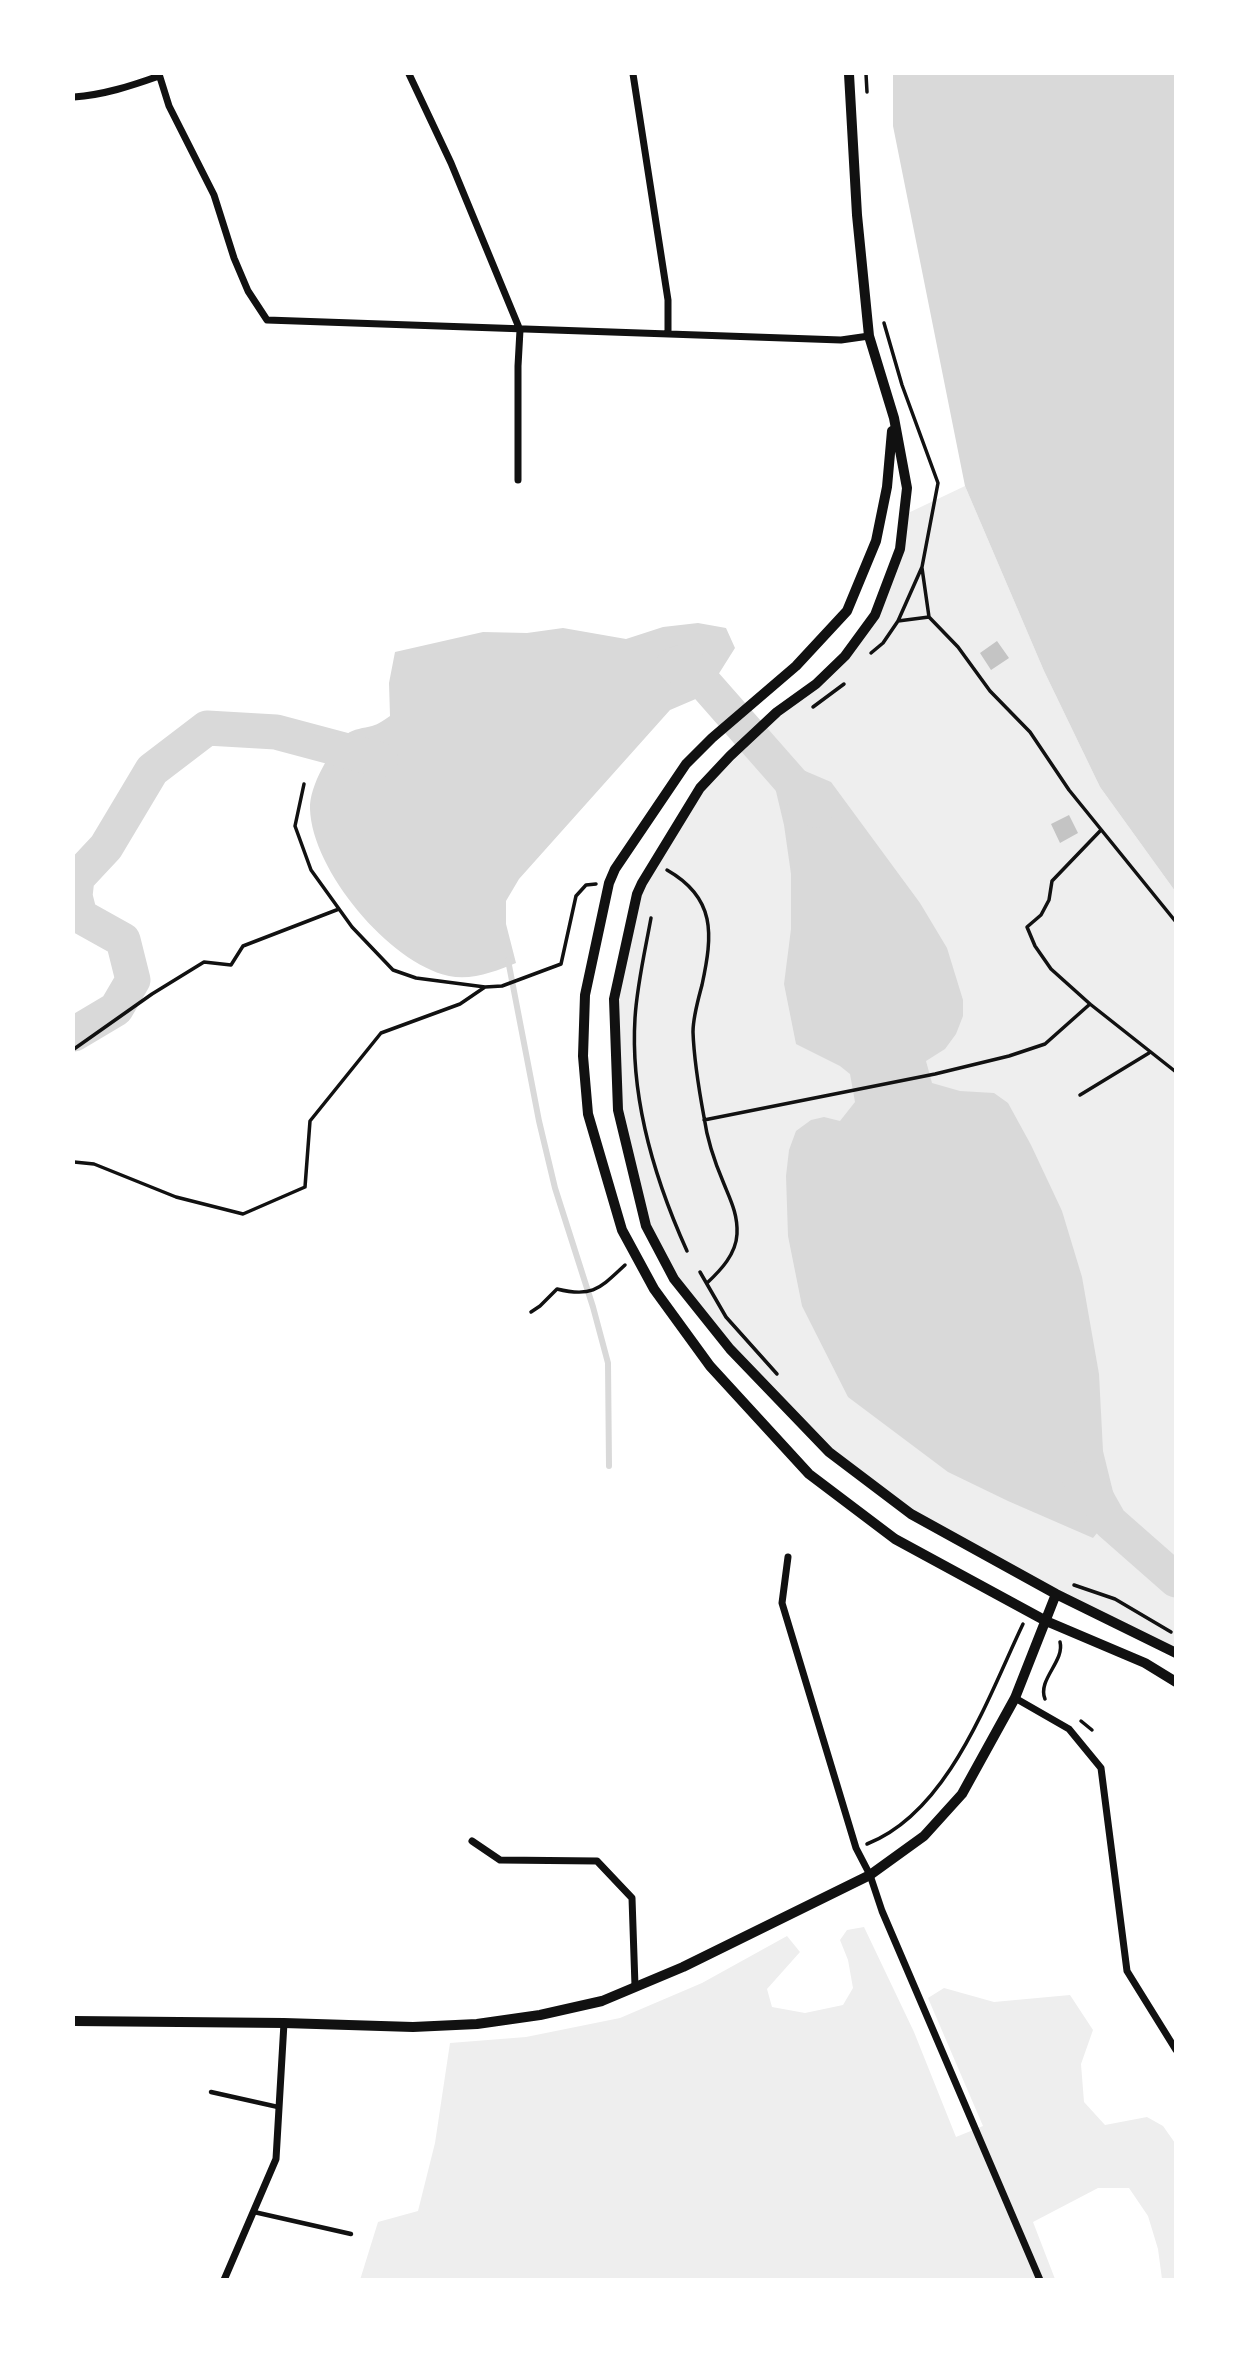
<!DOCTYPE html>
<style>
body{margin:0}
#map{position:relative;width:1249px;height:2353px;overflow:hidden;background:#fff;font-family:"Public Sans",sans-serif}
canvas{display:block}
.frame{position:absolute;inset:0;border:75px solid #fff;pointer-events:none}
</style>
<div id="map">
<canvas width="1249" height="2353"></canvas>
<div class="frame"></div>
</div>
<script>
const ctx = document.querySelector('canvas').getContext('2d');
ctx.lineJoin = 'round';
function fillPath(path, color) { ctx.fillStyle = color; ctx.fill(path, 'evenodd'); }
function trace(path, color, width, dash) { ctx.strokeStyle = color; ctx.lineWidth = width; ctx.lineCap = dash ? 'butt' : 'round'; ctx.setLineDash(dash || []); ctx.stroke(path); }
fillPath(new Path2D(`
 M965,486L1044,671L1100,787L1175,891V1653L911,1514L829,1452L674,1279L646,1226L618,1110L614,999L637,894L700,788L816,684L875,615L906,514Z
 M864,1927L914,2032L956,2137L983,2126L928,1998L944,1988L994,2002L1070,1995L1093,2030L1081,2064L1084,2102L1105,2125L1147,2117L1163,2126L1175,2143V2279H1162L1158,2249L1148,2216L1129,2188H1098L1033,2222L1055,2279L360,2280L378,2222L418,2211L435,2143L450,2043L526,2037L620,2018L702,1983L787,1936L800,1952L767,1989L772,2007L805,2013L843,2005L853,1988L848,1960L840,1940L847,1930Z`), '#eee');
fillPath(new Path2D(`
 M893,74H1175V891L1100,787L1044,671L965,486L893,126Z
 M698,623L726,628L735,648L718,675L698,698L670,710L519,879L506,901V924L516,963C496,971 472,981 449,976C389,963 312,870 310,809C309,786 331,749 347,734C353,729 364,728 372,726C379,724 384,720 390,716L389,683L395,652L483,632L527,633L563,628L626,639L663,627Z
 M791,765L831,782L920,903L947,948L963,1000V1016L956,1034L945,1049L926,1061L932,1083L960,1091L994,1093L1008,1103L1031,1145L1062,1211L1082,1277L1099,1374L1103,1451L1117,1508L1093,1538L1008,1501L948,1472L848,1397L802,1306L788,1236L786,1176L789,1150L796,1131L811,1120L824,1117L840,1121L855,1102L850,1074L840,1066L796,1044L784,984L791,929V874L784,825L774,783Z`), '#d9d9d9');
trace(new Path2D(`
 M508,960L539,1121L555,1188L593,1307L608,1363L609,1466`), '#d9d9d9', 6);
trace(new Path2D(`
 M673,665L685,661L816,810
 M74,1034L116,1009L133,980L123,940L80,916L75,896L77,878L106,847L152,770L207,728L276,732L381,760
 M1080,1479L1092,1490L1110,1522L1176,1580`), '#d9d9d9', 35);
fillPath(new Path2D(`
 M997,641L1009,658L991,670L980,653Z
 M1069,815L1078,833L1060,843L1051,824Z`), '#c4c4c4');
trace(new Path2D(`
 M866,74L867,92
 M884,323L902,385L938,483L922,567L898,621
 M922,568L929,617L958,647L990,691L1030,732L1069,790L1176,922
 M871,653L883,643L898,621L929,617
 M813,707L844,684
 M304,784L295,826L311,870L352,927L393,970L416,978L485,987L502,986L561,964L576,896L586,885L596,884
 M1101,830L1052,881L1049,900L1041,915L1027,927L1035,946L1051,969L1090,1004L1176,1072
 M667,870C716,898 713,934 702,985C698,1000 693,1017 693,1032C694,1060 699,1090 704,1117C707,1139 715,1163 724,1184C731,1201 738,1215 737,1234C736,1254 721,1270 707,1283
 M651,918C645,951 637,985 635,1018C630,1099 654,1178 687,1251
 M74,1049L152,994L204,962L231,965L243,946L339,909
 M1080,1095L1149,1053
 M704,1120L935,1074L1009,1056L1045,1044L1090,1004
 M74,1162L94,1164L176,1197L243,1214L305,1187L310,1121L381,1033L460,1004L485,987
 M700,1272L726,1317L777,1374
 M531,1312L540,1306L557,1289C593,1298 600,1288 625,1265
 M1074,1585L1115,1599L1171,1632
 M1045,1699C1037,1680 1065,1661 1060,1642
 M1081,1721L1092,1730
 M867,1844C949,1812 988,1697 1023,1624`), '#111', 3.5);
trace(new Path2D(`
 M211,2092L278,2107
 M254,2212L351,2234`), '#111', 4.5);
trace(new Path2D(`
 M159,74L169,106L214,195L234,258L248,291L267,320L841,340L869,336
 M409,74L451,163L520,330L518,366V480
 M633,74L668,300V333
 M74,97C103,95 131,86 159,76
 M788,1557L782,1603L856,1848L870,1875L882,1911L1040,2280
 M1015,1698L1069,1729L1101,1768L1127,1971L1176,2050
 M472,1841L500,1860L597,1861L632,1898L635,1986
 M224,2280L276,2159L284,2023`), '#111', 7);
trace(new Path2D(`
 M849,74L857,215L869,336L894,418L907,488L900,549L875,615L845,656L816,684L777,712L730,756L700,788L642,883L637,894L614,999L618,1110L646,1226L674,1279L730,1349L829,1452L911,1514L1056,1594L1176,1653
 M892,431L887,487L876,541L847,611L796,666L712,738L686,764L615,869L609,883L585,995L583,1056L588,1114L622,1230L654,1289L710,1366L809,1474L895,1539L1046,1621L1145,1663L1176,1682
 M74,2021L284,2023L413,2027L477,2024L540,2015L602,2001L683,1967L870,1875L924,1836L962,1794L1015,1698L1056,1594`), '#111', 10);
</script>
